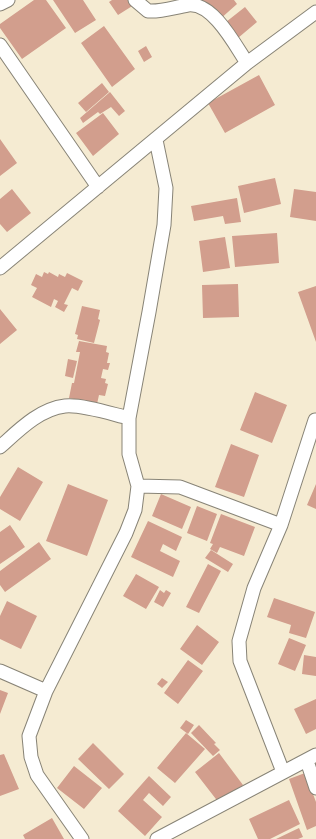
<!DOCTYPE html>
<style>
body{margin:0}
canvas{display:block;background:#f5ebd2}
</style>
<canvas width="316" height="839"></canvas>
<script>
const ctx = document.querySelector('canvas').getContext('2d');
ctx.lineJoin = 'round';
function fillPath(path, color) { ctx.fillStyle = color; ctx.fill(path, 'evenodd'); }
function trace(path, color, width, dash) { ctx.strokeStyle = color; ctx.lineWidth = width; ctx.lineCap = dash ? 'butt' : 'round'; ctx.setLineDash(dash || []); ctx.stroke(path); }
fillPath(new Path2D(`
 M34,0H46L66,28L22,59L0,28V24Z
 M53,0H83L96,20L75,33Z
 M112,0H136L137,3L118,15L109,2Z
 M202,0H234L237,4L219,20Z
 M245,7L257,22L238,38L226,22Z
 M104,26L135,69L112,87L81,43Z
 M146,46L152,57L144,62L138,51Z
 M259,75L275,105L225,133L208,103Z
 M102,83L109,92L86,112L78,103Z
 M110,92L125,111L119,116L111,107L100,114L98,112L83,123L80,118Z
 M103,113L119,134L93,156L76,133Z
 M0,139L17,163L0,176Z
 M275,178L281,204L244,213L238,186Z
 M12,189L31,213L7,232L0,224V199Z
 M294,189L316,192V221L290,217Z
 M237,198L241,222L225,224L223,216L194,221L191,206Z
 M277,233L279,263L235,267L232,236Z
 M225,237L230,268L203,272L199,241Z
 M44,272L48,274L49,272L58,277L59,274L65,277L67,273L83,281L78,291L72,288L64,304L68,305L64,312L55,307L58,301L54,299L51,307L32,297L37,288L31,285L36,274L42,277Z
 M238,284L239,317L203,318L202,285Z
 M316,286V342L298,292Z
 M82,306L100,310L98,319L100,320L94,343L77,339L78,335L75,334Z
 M0,309L17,330L0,344Z
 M79,341L107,346L106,352L109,353L107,363H110L108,370L103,369L101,378L106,379L105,383L108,384L105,396L99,395L97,404L69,398L72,383H74L80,352H76Z
 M68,359L77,361L73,378L65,376Z
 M255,392L287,405L272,443L240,430Z
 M231,444L259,455L244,497L215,487Z
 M18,467L43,482L20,521L0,509V497Z
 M68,484L108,500L87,556L46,541Z
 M316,484V509L307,505Z
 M161,494L191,507L182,529L152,516Z
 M197,506L217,514L207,541L187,533Z
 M221,514L255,527L244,556L220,547L217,553L210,549L213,544L210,543Z
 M148,521L182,537L176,551L163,544L160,551L180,561L173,577L131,557Z
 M10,525L25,547L0,564V532Z
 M39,542L51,559L5,592L0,585V571Z
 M211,550L233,564L228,572L205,558Z
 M208,564L221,571L199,613L186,607Z
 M136,574L159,587L146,609L123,596Z
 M160,590L164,593L166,590L171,593L163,607L154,602Z
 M274,598L315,612L306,638L289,633L291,625L267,617Z
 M7,601L37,616L21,649L0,639V616Z
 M197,625L219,642L202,665L180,649Z
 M289,638L306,645L295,671L278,664Z
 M304,655L316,657V676L302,674Z
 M188,660L203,671L178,704L164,693Z
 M162,678L168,682L162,688L157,684Z
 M0,690L8,693L0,714Z
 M316,699V729L306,734L294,709Z
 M186,720L194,725L188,734L180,728Z
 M199,725L216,743L214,744L220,750L213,756L191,733Z
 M186,733L205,749L175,783L157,768Z
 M93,743L124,774L109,789L78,759Z
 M219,753L243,785L219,803L195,772Z
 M4,754L19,789L0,796V755Z
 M74,766L102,788L84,809L57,788Z
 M305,773L316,802V826L307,830L289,779Z
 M149,776L171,797L163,806L149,793L143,800L162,817L145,836L118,811Z
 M289,800L300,824L270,839H258L249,819Z
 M52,818L64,839H25L23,835Z
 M299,828L303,837L298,839H276Z`), '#d29e8d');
const minor = new Path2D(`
 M135,0L148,11C162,12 175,7 188,5C213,2 235,45 247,63
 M0,4L8,0
 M0,45L98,187
 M0,268L247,63L316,12
 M0,447C18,431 39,409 65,406C81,404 112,414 129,418
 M138,486L180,487L281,525
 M0,671L46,691
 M307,761L316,788
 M283,772L240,661L239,641L254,588L281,525L315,420
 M82,839L37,775L31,757L29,736L46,691L126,533L135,510L138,486L129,454V418L149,312L164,225L166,188L156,140
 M157,839L316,755`);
trace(minor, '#888477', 15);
trace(minor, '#fff', 13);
</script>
